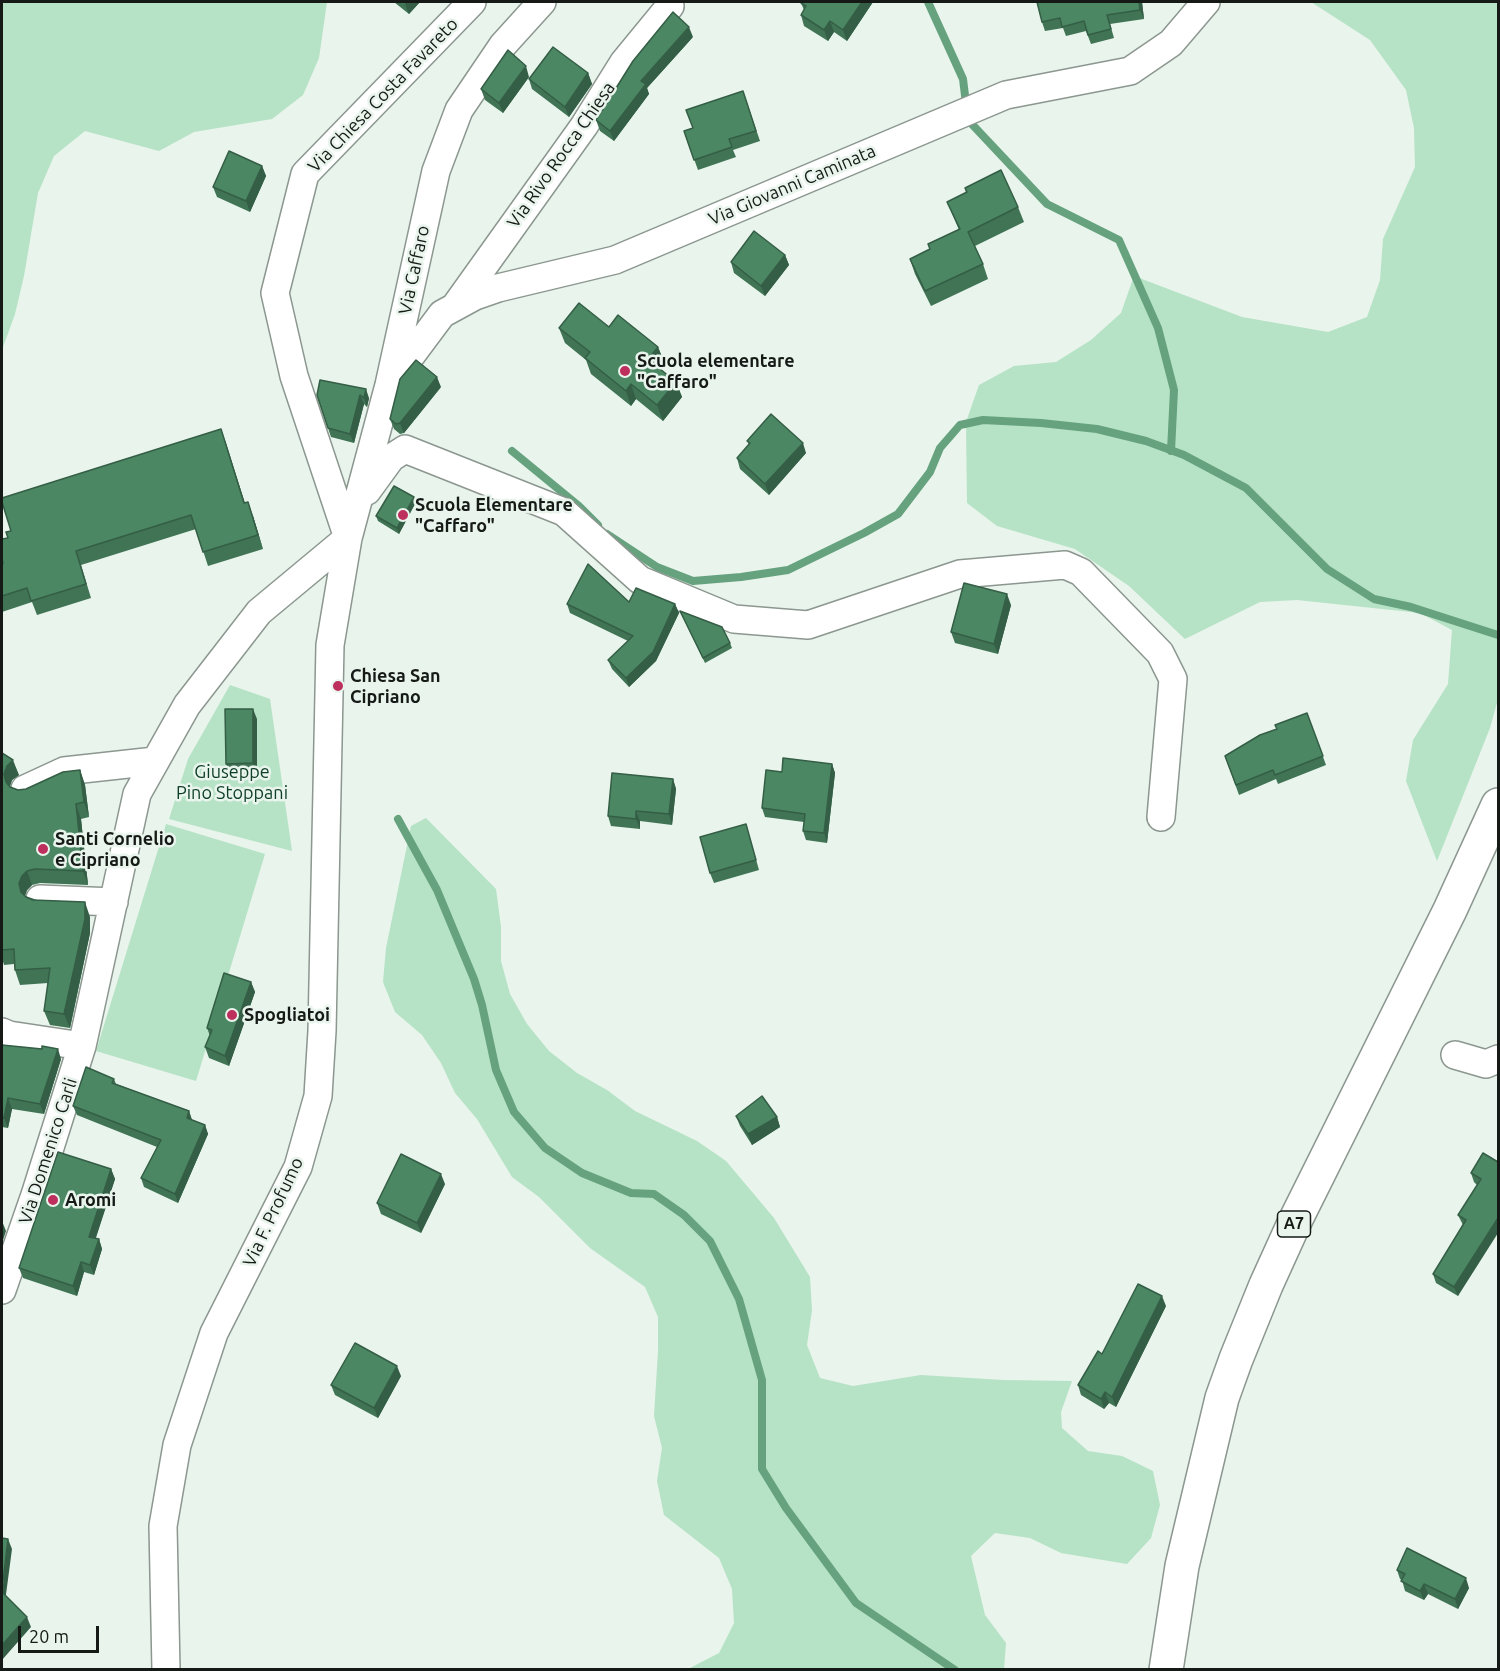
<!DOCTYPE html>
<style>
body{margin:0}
#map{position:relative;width:1500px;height:1671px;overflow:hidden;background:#e8f4ec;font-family:Ubuntu,sans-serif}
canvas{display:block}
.frame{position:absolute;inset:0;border:3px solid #161a17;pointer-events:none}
.scale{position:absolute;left:18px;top:1626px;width:81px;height:27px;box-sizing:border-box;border:3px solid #161a17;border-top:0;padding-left:8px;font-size:18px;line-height:21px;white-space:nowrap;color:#161a17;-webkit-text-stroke:4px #e8f4ec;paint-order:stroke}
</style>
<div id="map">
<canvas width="1500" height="1671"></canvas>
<div class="frame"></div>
<div class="scale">20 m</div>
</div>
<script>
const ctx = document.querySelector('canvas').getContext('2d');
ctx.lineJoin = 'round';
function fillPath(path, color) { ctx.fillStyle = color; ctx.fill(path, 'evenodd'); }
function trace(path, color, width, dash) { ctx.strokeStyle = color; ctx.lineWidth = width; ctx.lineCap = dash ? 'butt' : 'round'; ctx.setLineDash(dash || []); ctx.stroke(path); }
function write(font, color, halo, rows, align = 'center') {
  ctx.font = font + ' Ubuntu,sans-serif'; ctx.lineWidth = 5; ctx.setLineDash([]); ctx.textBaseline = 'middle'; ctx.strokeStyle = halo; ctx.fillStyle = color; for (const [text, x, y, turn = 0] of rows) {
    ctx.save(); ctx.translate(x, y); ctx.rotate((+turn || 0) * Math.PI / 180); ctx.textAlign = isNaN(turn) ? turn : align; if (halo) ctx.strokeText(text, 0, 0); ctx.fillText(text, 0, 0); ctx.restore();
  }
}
fillPath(new Path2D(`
 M2,2H327L319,58L303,95L272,119L194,132L159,151L85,131L54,156L38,193L24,276L15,314L2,350Z
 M1311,2H1498V699L1490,728L1437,861L1406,781L1413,740L1448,684L1452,630L1420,613L1297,600L1260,602L1185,639L1129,586L1075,549L997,526L967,503L966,422L979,385L1014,366L1056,362L1091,340L1121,313L1134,276L1242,317L1328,332L1367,317L1380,280L1383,239L1415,167L1414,128L1406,90L1370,40Z
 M230,685L270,699L292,851L169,819L188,759Z
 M426,818L496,889L501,927V961L510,994L527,1024L549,1051L577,1073L607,1090L635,1111L697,1141L726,1161L774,1218L810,1277L812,1310L807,1345L820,1378L853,1386L921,1375L1003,1380L1072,1381L1061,1412L1062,1428L1088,1451L1122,1456L1153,1471L1160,1505L1151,1538L1127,1564L1061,1553L1030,1538L995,1533L971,1556L985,1615L1006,1643L1004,1669H688L719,1653L734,1623L732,1589L719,1558L664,1515L657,1481L662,1448L654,1416L658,1351V1317L645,1287L590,1248L539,1197L512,1177L477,1119L455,1093L441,1063L422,1035L395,1012L383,982L386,948L411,826Z
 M166,824L265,854L196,1081L96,1051Z`), '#b6e2c5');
trace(new Path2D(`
 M928,2L963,79L968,120L1047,204L1119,240L1158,328L1174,390L1171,451
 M512,451L579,506L598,525
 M607,534L657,567L693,581L741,577L788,570L864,533L898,514L930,472L940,448L960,425L983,420L1041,423L1097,429L1146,441L1184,455L1246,488L1327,569L1374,599L1411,607L1498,635
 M398,819L437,890L474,979L482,1005L496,1070L514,1112L545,1148L582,1173L631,1193L654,1194L684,1215L710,1241L739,1299L762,1380V1469L786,1508L856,1603L955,1670`), '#66a27e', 8);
const minor = new Path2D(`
 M456,305L584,126L624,62L670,6
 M395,377L442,314L475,296L498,288L615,260L1006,95L1130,71L1171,43L1206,2
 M367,491L391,458L405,449L564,512L640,580L734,619L808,625L960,574L1065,565L1081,572L1160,653L1173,679L1161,817
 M25,789L64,771L155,761
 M40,899L114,902
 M2,1032L9,1035L82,1046
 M1455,1055L1486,1064L1498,1059
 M2,1290L35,1195L82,1046L137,794L187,705L259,612L348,538L294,376L275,293L305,174L472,2
 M166,1670L163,1526L177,1445L214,1333L298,1167L318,1096L322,1031L330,645L348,538L389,385L436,171L459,110L503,45L542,2`);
const highway = new Path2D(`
 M1166,1670L1182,1566L1222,1398L1236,1359L1266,1285L1296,1219L1450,910L1498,805`);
trace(minor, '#8b978f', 30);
trace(highway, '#8b978f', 36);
trace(minor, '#fff', 27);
trace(highway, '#fff', 33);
fillPath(new Path2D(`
 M394,2H420L409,14Z
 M873,2L847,41L834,32L828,41L804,26L801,15L804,10L801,3Z
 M1142,2L1144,19L1110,24L1114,38L1091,44L1086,31L1066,36L1063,28L1045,31L1042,22Z
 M693,37L647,88L649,94L614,141L600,131L596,120Z
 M588,73L592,84L569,117L532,89L529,79Z
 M529,77L503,113L485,100L481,89Z
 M743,91L760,141L733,150L736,157L698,170L684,131L693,128Z
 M262,166L266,176L250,212L217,197L213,187Z
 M965,188L1018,207L1024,222L975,246L983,264L988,279L931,306L915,274L910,259L930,249L959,230L947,202L966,193Z
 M785,255L789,265L765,296L734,273L731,262Z
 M609,327L658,347L664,362L659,368L676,382L682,397L663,421L636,399L631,406L591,374L586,360L565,343L559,328Z
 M320,380L369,398L367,407L364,404L354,443L331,437L317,395Z
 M441,387L404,433L400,434L394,429L390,419Z
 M221,429L245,503L253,516L263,549L208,566L196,529L81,565L91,598L37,615L32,602L2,612V564H3L8,538L11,531Z
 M747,441L806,453L769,495L740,469L737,458L749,445Z
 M416,502L399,534L378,521L376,516Z
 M629,602L675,604L679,613L656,661L629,687L612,669L608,660L628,641L570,613L567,604Z
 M1011,605L998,654L955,643L951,632Z
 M680,611L730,643L732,648L705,663Z
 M1307,713L1326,765L1278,784L1276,779L1239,795L1225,756Z
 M257,719V774H230L226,764Z
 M2,753L19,775L12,780L10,787L18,790L26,789L80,770L85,785L89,817L81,819L88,885L40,883L32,885L27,890L25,896L90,917V933L70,1028L50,1025L44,1011L48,983L20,985L15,970L14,964L4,965L2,958Z
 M832,764L835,773L827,843L806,840L803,831L804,822L765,817L762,808L782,772Z
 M673,779L676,789L672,825L640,821V829L611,826L608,816Z
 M746,824L759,870L714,883L710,873Z
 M251,982L255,992L229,1066L209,1058L205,1047L210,1036L207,1028Z
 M2,1045L61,1059L44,1114L12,1109L8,1128L2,1127Z
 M114,1079L116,1084L189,1111L192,1120L205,1125L208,1134L178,1203L144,1187L141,1178L157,1147L77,1115L73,1106Z
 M736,1116L777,1117L780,1127L752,1145L740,1126Z
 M1498,1162L1458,1296L1436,1283L1433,1274L1463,1225L1458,1215L1477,1185L1474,1182L1471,1173Z
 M111,1169L115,1179L95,1239H99L102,1249L94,1275L84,1272L77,1296L23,1278L19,1268Z
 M445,1184L421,1233L381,1214L377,1203Z
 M1166,1306L1116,1407L1109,1403L1104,1409L1081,1395L1078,1385L1102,1354Z
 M401,1376L378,1418L335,1395L331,1385Z
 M1397,1570L1469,1588L1458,1609L1428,1594L1424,1600L1405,1591L1402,1580L1400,1579Z`), '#407455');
fillPath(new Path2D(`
 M407,2H420L409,14L405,4Z
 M862,2H873L847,41L843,30Z
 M1139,2H1142L1144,19L1140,10Z
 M830,21L834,32L828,41L824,30Z
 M689,27L693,37L647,88L649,94L614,141L610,131L641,81Z
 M526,66L529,77L503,113L499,103Z
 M588,73L592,84L569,117L565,107Z
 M262,166L266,176L250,212L246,201Z
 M785,255L789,265L765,296L761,286Z
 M658,347L664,362L654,374L648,359Z
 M437,377L441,387L404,433L400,423Z
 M676,382L682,397L663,421L657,405Z
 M631,384L636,399L631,406L626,391Z
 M366,389L369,398L367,407L364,398Z
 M360,395L364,404L354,443L350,434Z
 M221,429L226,443L249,517L244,503Z
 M803,443L806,453L769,495L765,484Z
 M414,497L416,502L399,534L397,528Z
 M248,502L253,516L263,549L258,535Z
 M1007,594L1011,605L998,654L994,644Z
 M675,604L679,613L656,661L629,687L626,678Z
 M253,709L257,719V774L253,763Z
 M13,760L19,775L12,780L9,788L6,782L4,774L7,766Z
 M832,764L835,773L827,843L824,833Z
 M80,770L85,785L89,817L84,802Z
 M673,779L676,789L672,825L669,814Z
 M76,804L81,819L88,885L83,871Z
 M636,811L640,821V829L636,819Z
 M27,871L32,885L27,890L24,898L21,892L19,883L22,876Z
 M85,902L90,917V933L70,1028L64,1014Z
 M251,982L255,992L229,1066L225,1056Z
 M58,1049L61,1059L44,1114L40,1104Z
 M8,1098L12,1109L8,1128L4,1118Z
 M189,1111L192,1120L187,1118Z
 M777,1117L780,1127L752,1145L748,1134Z
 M205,1125L208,1134L178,1203L175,1194Z
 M111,1169L115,1179L93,1247L89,1237Z
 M441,1174L445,1184L421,1233L417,1223Z
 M1498,1218V1233L1458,1296L1454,1287Z
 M2,1221L6,1231L2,1243Z
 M99,1239L102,1249L94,1275L90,1265Z
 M81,1262L84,1272L77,1296L73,1286Z
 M1162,1296L1166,1306L1116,1407L1112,1397Z
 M397,1366L401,1376L378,1418L374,1408Z
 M1105,1392L1109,1403L1104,1409L1101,1399Z
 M8,1539L12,1549L5,1602L2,1593Z
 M1466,1578L1469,1588L1458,1609L1455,1599Z
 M1424,1584L1428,1594L1424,1600L1420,1591Z
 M27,1617L31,1627L2,1660V1645Z`), '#345e45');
const building = new Path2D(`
 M802,2H862L843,30L830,21L824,30L801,15L806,6L801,3Z
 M1037,2H1139L1140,10L1107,15L1111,29L1088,35L1084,21L1062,27L1060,18L1042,22Z
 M673,12L689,27L641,81L646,84L610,131L596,120L633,61Z
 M553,47L588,73L565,107L529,79Z
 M508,50L526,66L499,103L481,89Z
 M743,91L756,131L729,139L732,147L694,160L684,131L693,128L686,110Z
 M229,151L262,166L246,201L213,187Z
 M1001,170L1018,207L968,232L983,264L925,291L910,259L930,249L928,244L960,229L947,202L967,192L965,188Z
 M754,231L785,255L761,286L731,262Z
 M579,303L609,327L618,315L658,347L648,359L676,382L657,405L631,384L626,391L585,358L590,352L559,328Z
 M416,360L437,377L400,423L396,424L390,419L400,379Z
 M320,380L366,389L364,398L360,395L350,434L328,428L317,395Z
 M771,414L803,443L765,484L737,458L750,443L747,441Z
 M221,429L244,503L248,502L258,535L203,552L191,515L76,551L86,584L31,601L27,588L2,596V564H3L2,558V539L8,538L6,532L11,531L2,502V498Z
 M394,486L414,497L397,528L376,516Z
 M588,564L629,602L636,588L675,604L653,652L626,678L608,660L633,636L567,604Z
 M964,583L1007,594L994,644L951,632Z
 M680,611L722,627L730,643L703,658Z
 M225,709H253V763L226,764Z
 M1307,713L1323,756L1275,775L1273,770L1236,785L1225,756L1260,735L1277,729L1275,725Z
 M2,753L13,760L7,766L4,774L6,782L10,787L18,790L26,789L63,772L80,770L84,802L76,804L83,871L35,869L27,871L22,876L19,883L21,892L26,897L33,900L85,902V919L64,1014L44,1011L50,968L15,970L14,949L2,950Z
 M783,758L832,764L824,833L803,831L805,814L762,808L766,770L782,772Z
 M612,773L673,779L669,814L636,811V819L608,816Z
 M746,824L756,860L710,873L700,837Z
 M224,973L251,982L225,1056L205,1047L212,1030L207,1028Z
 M2,1045L42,1049V1046L58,1049L40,1104L8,1098L4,1118L2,1117Z
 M86,1067L114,1079L112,1083L189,1111L187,1118L205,1125L175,1194L141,1178L161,1140L73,1106Z
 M762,1096L777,1117L748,1134L736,1116Z
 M58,1152L111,1169L89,1237L99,1239L90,1265L81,1262L73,1286L19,1268Z
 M1483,1153L1498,1162V1218L1454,1287L1433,1274L1466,1220L1458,1215L1481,1179L1471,1173Z
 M401,1154L441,1174L417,1223L377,1203Z
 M1138,1284L1162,1296L1112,1397L1105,1392L1101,1399L1078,1385L1098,1351L1102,1354Z
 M355,1343L397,1366L374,1408L331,1385Z
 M2,1538L8,1539L2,1590Z
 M1407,1548L1466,1578L1455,1599L1424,1584L1420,1591L1401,1581L1405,1574L1397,1570Z
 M2,1592L27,1617L2,1645Z`);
fillPath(building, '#4b8763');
trace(building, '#345e45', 1.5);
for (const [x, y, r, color] of [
 [625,371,6,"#bd2f5d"],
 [403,515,6,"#bd2f5d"],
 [338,686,6,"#bd2f5d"],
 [43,849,6,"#bd2f5d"],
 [232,1015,6,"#bd2f5d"],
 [53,1200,6,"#bd2f5d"]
]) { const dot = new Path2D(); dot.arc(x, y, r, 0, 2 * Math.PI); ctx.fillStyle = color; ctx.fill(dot); trace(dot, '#e8f4ec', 2); }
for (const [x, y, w] of [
 [1294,1224,33]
]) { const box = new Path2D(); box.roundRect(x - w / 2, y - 13, w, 26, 4.5); ctx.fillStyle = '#e8f4ec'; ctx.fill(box); trace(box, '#161a17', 1.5); }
write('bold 16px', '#161a17', null, [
 ["A7",1294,1224]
]);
write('18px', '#161a17', '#e8f4ec', [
 ["Via Chiesa Costa Favareto",383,95,-46],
 ["Via Rivo Rocca Chiesa",561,155,-55],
 ["Via Giovanni Caminata",792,185,-23],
 ["Via Caffaro",414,270,-78],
 ["Via Domenico Carli",48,1151,-72],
 ["Via F. Profumo",273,1212,-65]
]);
write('bold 18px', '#161a17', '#e8f4ec', [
 ["Scuola elementare",637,361],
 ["\"Caffaro\"",637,382],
 ["Scuola Elementare",415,505],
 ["\"Caffaro\"",415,526],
 ["Chiesa San",350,676],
 ["Cipriano",350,697],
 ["Santi Cornelio",55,839],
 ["e Cipriano",55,860],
 ["Spogliatoi",244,1015],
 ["Aromi",65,1200]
], 'left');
write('18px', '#0d3e25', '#e8f4ec', [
 ["Giuseppe",232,772],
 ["Pino Stoppani",232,793]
]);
</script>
